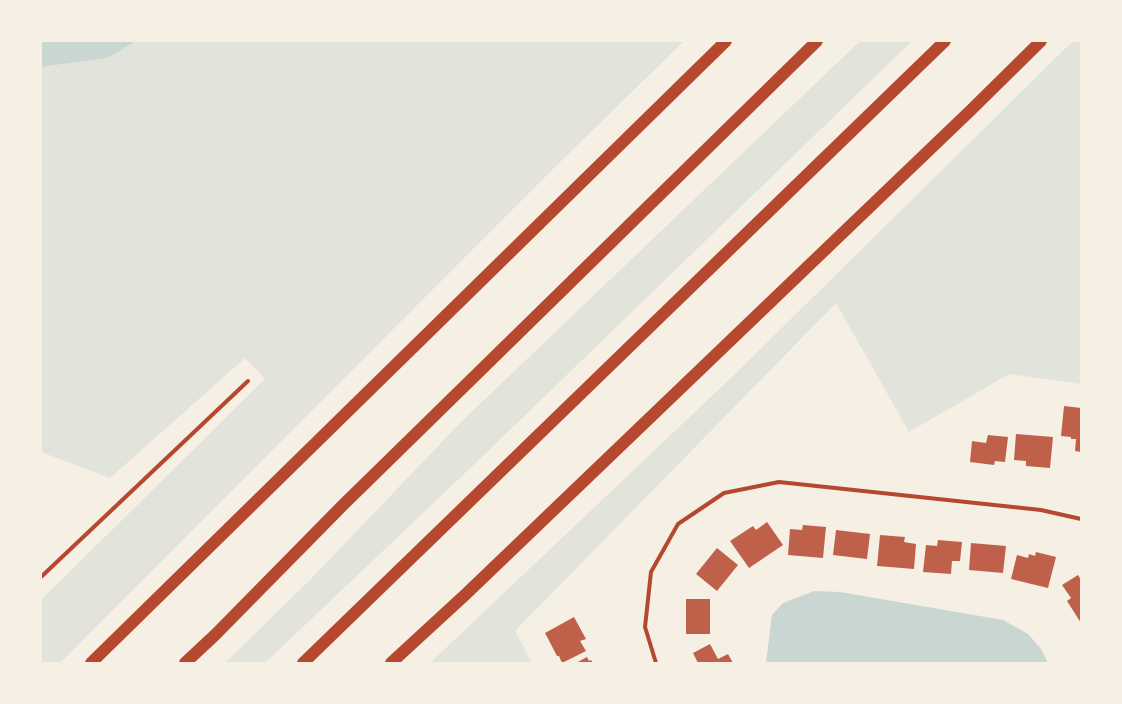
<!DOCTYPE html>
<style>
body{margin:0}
#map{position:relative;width:1122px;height:704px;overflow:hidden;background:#f6efe4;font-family:Helvetica,sans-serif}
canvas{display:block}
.frame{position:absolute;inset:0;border:42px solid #f6efe4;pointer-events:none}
</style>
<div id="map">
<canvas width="1122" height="704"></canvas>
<div class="frame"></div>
</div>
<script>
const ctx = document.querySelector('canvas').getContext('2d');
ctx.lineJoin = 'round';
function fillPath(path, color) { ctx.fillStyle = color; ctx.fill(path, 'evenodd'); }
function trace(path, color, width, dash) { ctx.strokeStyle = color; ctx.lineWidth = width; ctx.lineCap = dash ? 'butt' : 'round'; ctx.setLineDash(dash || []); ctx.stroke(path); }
fillPath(new Path2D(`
 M136,41H684L553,169L68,655L59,663H41V600L265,379L245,358L110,478L41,452V67L108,58Z
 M860,41H912L483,456L265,663H225L310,580L460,423Z
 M1073,41H1081V384L1009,374L909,432L836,303L515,631L532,663H430L735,374Z`), '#e2e4dc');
fillPath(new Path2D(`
 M41,41H136L108,58L41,67Z
 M814,591L840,592L1003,620L1028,634L1041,649L1048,663H766L772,615L783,603Z`), '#c9d6d2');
fillPath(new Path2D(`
 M1064,406L1081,408V452L1075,451L1076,439H1071V437L1061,436Z
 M1016,434L1053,437L1050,468L1026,466V461L1014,460Z
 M988,435L1008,437L1005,462L995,461L994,465L970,462L972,441L986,443Z
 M767,522L783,545L749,568L730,541L753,526L756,530Z
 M803,525L826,527L823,558L788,555L790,529L802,530Z
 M836,530L870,534L867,559L833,555Z
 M880,535L905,537L904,542L916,544L914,569L877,566Z
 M938,540L962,542L960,561H952L951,574L923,572L926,545L937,546Z
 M971,543L1006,546L1003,573L969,570Z
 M717,548L738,565L717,591L696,574Z
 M1036,552L1056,557L1048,588L1011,579L1017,555L1028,558L1029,554L1035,556Z
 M1078,575L1081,580V623L1067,601L1071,598L1062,585Z
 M686,599H710V634H686Z
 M574,617L586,639L580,641L586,651L562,663L559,656H557L545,633Z
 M710,644L718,659L728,654L733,663H698L693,653Z
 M587,657L589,661L591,660L593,663H576Z`), '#bf614a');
trace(new Path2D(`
 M41,577L248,381
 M656,663L645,627L651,572L678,524L724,493L779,482L1041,510L1081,519`), '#b5482f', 4);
trace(new Path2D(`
 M91,663L726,41
 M185,663L215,635L342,506L817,41
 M303,663C516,455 731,249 945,41
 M391,663L466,594L971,110L1041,41`), '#b5482f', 12);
</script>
